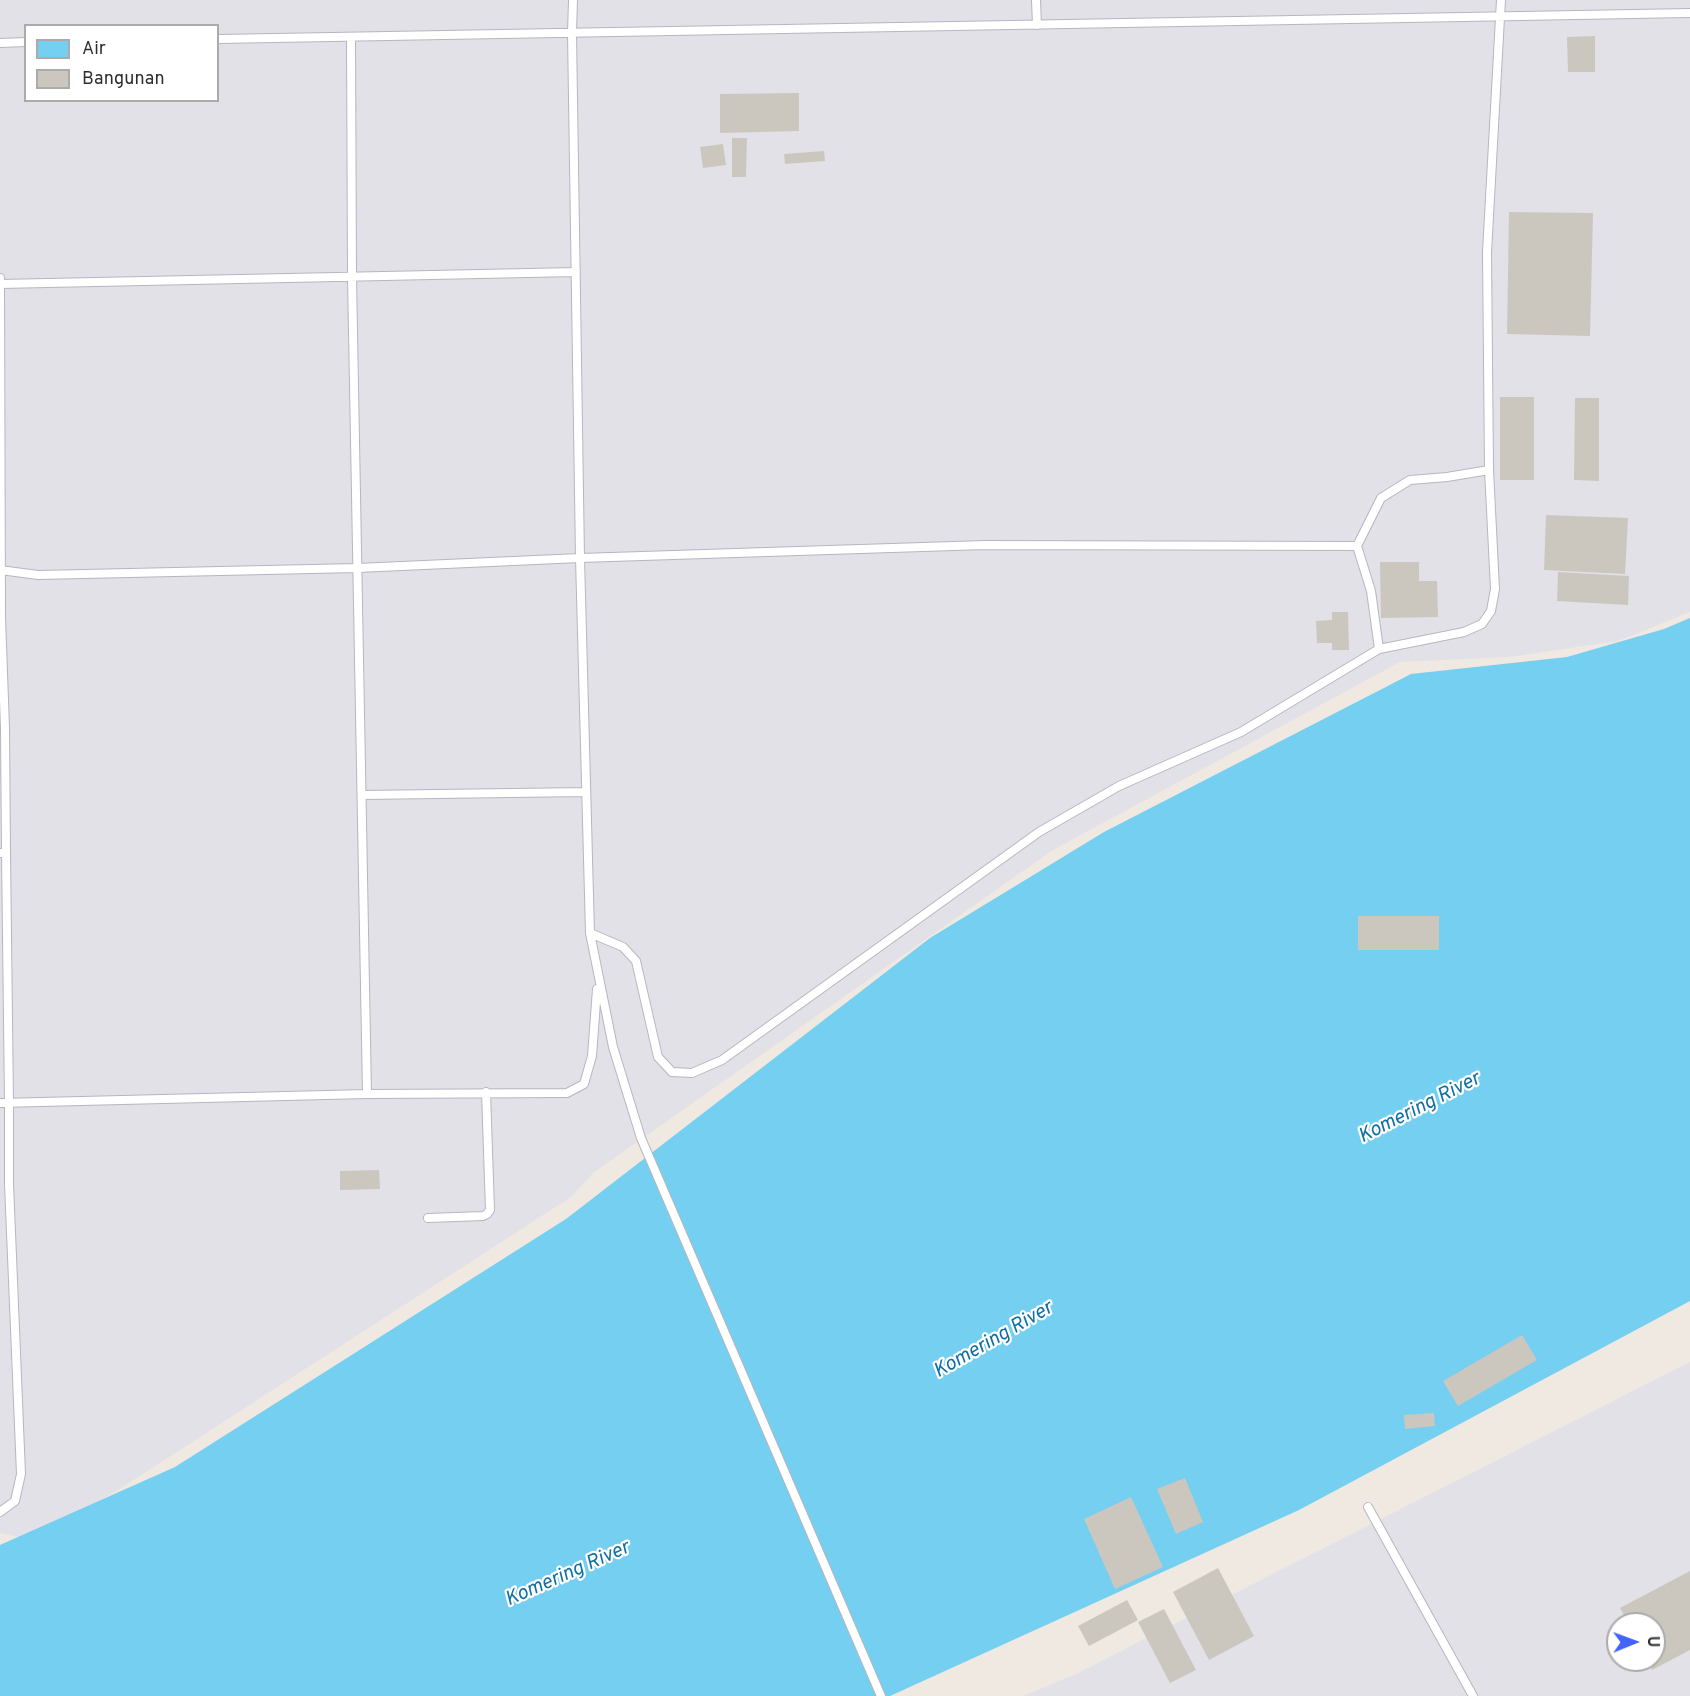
<!DOCTYPE html>
<style>
body{margin:0}
#map{position:relative;width:1690px;height:1696px;overflow:hidden;background:#efe9e1;font-family:Overpass,sans-serif}
canvas{display:block}
.legend{position:absolute;left:24px;top:24px;width:195px;height:78px;box-sizing:border-box;background:#fff;border:2px solid #ababab;margin:0;padding:8px 10px;list-style:none;font-size:18px;color:#2e2e2e}
.legend li{display:flex;align-items:center;gap:12px;height:30px}
.legend b{width:30px;border:2px solid #ababab}
.north{position:absolute;left:1606px;top:1612px;width:60px;height:60px;box-sizing:border-box;background:#fff;border:2px solid #ababab;border-radius:50%;rotate:89deg;font-size:16px;font-weight:700;line-height:24px;text-align:center;color:#2e2e2e}
.north::after{content:'';display:block;margin:auto;width:21px;height:27px;background:#4264fb;clip-path:polygon(50% 0,100% 100%,50% 72%,0 100%)}
</style>
<div id="map">
<canvas width="1690" height="1696"></canvas>
<ul class="legend">
<li><b style="height:16px;background:#75cff0"></b>Air</li>
<li><b style="height:16px;background:#cbc7bf"></b>Bangunan</li>
</ul>
<div class="north">U</div>
</div>
<script>
const ctx = document.querySelector('canvas').getContext('2d');
ctx.lineJoin = 'round';
function fillPath(path, color) { ctx.fillStyle = color; ctx.fill(path, 'evenodd'); }
function trace(path, color, width, dash) { ctx.strokeStyle = color; ctx.lineWidth = width; ctx.lineCap = dash ? 'butt' : 'round'; ctx.setLineDash(dash || []); ctx.stroke(path); }
function write(font, color, halo, rows, align = 'center') {
  ctx.font = font + ' Overpass,sans-serif'; ctx.lineWidth = 4.5; ctx.setLineDash([]); ctx.textBaseline = 'middle'; ctx.strokeStyle = halo; ctx.fillStyle = color; for (const [text, x, y, turn = 0] of rows) {
    ctx.save(); ctx.translate(x, y); ctx.rotate((+turn || 0) * Math.PI / 180); ctx.textAlign = isNaN(turn) ? turn : align; if (halo) ctx.strokeText(text, 0, 0); ctx.fillText(text, 0, 0); ctx.restore();
  }
}
fillPath(new Path2D(`
 M0,0H1690V612L1618,641L1509,657L1400,662L1053,850L593,1173L571,1197L115,1492L29,1539L0,1533ZM26,26H218V100H26Z
 M1690,1362V1696H1023L1076,1674ZM1618,1624H1654V1660H1618Z`), '#e3e1e8');
fillPath(new Path2D(`
 M1690,618V1301L1299,1510L890,1696H0V1545L175,1467L566,1219L930,938L1104,832L1411,674L1567,657L1664,629Z`), '#75cff0');
fillPath(new Path2D(`
 M1595,36V72H1568L1567,37Z
 M799,93V131L720,133V94Z
 M732,138H747L746,177H732Z
 M723,144L726,165L703,168L700,147Z
 M824,151L825,161L785,164L784,154Z
 M1509,212L1593,213L1590,336L1507,334Z
 M1500,397H1534V480H1500Z
 M1575,398H1599V481L1574,480Z
 M1546,515L1628,518L1625,574L1544,570Z
 M1380,562H1419V581H1437L1438,617L1381,618Z
 M1558,572L1629,576L1628,605L1557,601Z
 M1332,612H1348L1349,650H1332V643H1317L1316,621L1332,620Z
 M1358,916H1439V950H1358Z
 M379,1170L380,1189L340,1190V1171Z
 M1522,1335L1537,1360L1458,1406L1443,1381Z
 M1434,1413L1435,1426L1405,1429L1404,1415Z
 M1185,1478L1203,1522L1176,1534L1157,1489Z
 M1131,1497L1163,1567L1115,1589L1084,1519Z
 M1218,1568L1254,1636L1209,1660L1173,1592Z
 M1690,1571V1650L1652,1670L1647,1660H1654V1624H1629L1620,1608Z
 M1127,1600L1138,1620L1089,1646L1078,1626Z
 M1164,1609L1196,1670L1170,1683L1138,1622Z`), '#cbc7bf');
const service = new Path2D(`
 M573,0L572,33L580,558L590,933L613,1047L641,1138L881,1696
 M1036,0L1037,25
 M351,37L352,277L367,1094
 M218,39L1690,13
 M0,43L26,42
 M0,278L1,617L5,728L6,853H0
 M0,284L576,272
 M1357,546L1371,591L1379,649
 M0,570L38,575L357,568L580,558L985,545L1357,546L1381,498L1410,480L1447,477L1489,470
 M362,795L586,792
 M590,933L623,947L636,961L658,1057L672,1072L692,1073L722,1060L1039,832L1119,786L1241,732L1379,649L1464,632L1482,624L1491,611L1495,589L1489,470L1487,252L1501,0
 M0,1103L367,1094L567,1093L584,1084L592,1056L597,989
 M428,1218L483,1216L487,1214L490,1210L486,1092
 M1368,1507L1473,1696
 M0,1512L15,1501L21,1474L9,1184V1103L6,853`);
trace(service, '#b4b7c1', 10);
trace(service, '#fff', 8);
write('italic 20px', '#0d6fa3', '#fff', [
 ["Komering River",1420,1109,-27],
 ["Komering River",994,1341,-30],
 ["Komering River",568,1575,-24]
]);
</script>
